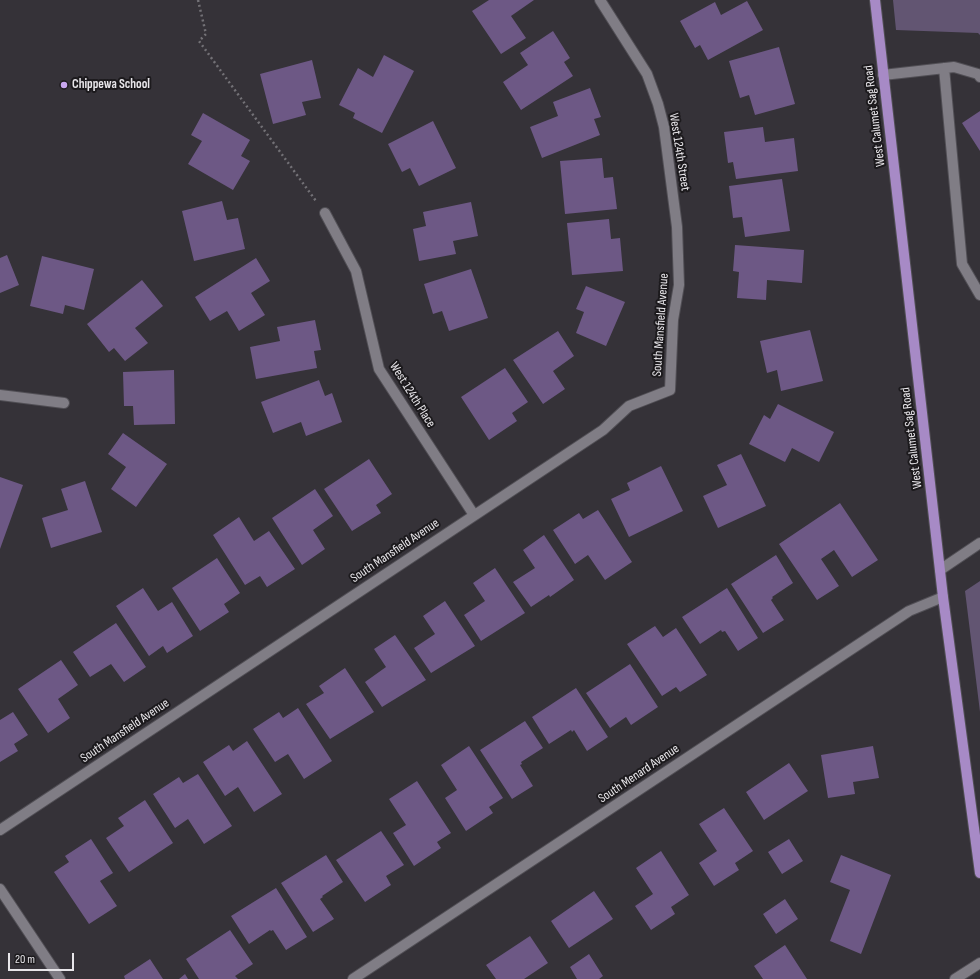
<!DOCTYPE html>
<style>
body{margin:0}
#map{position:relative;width:980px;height:979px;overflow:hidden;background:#353238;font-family:"Sofia Sans Condensed",sans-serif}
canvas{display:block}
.scale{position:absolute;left:8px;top:953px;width:66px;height:18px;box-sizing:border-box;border:2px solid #e8e6ea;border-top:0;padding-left:5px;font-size:12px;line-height:14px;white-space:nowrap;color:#e8e6ea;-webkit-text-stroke:3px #1c1a1d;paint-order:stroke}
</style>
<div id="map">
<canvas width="980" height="979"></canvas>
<div class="scale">20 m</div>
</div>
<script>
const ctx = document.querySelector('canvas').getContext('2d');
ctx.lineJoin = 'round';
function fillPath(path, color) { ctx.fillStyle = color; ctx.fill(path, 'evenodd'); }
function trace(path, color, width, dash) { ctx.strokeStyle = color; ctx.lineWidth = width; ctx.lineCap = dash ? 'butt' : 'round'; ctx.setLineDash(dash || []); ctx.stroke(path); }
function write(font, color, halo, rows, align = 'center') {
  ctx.font = font + ' "Sofia Sans Condensed",sans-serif'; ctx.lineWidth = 4; ctx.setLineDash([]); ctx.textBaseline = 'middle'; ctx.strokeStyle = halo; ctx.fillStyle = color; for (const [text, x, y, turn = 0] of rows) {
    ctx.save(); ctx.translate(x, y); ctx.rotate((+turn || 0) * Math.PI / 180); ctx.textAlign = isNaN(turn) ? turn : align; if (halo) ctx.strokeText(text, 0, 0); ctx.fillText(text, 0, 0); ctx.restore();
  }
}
fillPath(new Path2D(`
 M893,0H980V35L978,33L896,30Z
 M980,581V712L965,591Z`), '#625572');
fillPath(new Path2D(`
 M489,0H534L511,16L526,38L501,54L472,11Z
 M747,1L763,30L708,60L700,45L695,48L680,21L715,2L721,15Z
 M553,31L570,58L564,62L573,76L521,110L503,82L528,65L520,53Z
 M779,47L795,104L755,115L749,95L740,98L729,61Z
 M384,55L414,71L382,133L353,118L355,113L339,105L358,68L373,77Z
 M312,60L321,98L302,102L306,115L273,124L260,74Z
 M590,88L601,117L594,119L600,135L542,158L530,127L558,116L553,102Z
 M980,111V151L962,123Z
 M203,113L250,140L241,156L250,161L233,190L188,164L202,141L191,135Z
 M433,121L456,168L419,186L410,168L402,172L388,144Z
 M763,127L765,142L794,138L798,171L736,179L733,162L728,163L724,132Z
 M602,158L604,178L613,177L617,209L565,214L560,161Z
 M782,179L790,231L745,237L742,217L733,218L729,186Z
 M222,201L227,220L238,218L245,249L194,261L182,211Z
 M471,202L478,236L453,241L456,254L419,261L413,229L426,226L423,212Z
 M609,219L611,239L620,238L623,271L572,275L567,223Z
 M735,245L804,250L802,283L767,280L766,300L737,298L739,272L733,271Z
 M7,255L19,285L0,293V258Z
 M42,256L94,269L84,310L65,305L63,314L30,306Z
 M256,258L270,281L251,293L265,315L239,331L227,311L210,321L195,297Z
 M471,269L488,318L449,331L442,311L433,314L424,284Z
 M142,280L163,306L135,328L148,343L125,361L114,348L109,352L87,324Z
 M586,286L625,302L606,346L576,333L584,312L576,309Z
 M315,320L321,350L314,351L317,368L256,379L250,347L280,341L277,327Z
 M810,330L823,381L781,391L777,370L767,373L760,341Z
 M558,331L574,356L553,371L565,389L543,404L513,360Z
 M505,368L528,402L512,413L517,421L489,440L461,397Z
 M174,370L175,424L134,425L133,406H124L123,372Z
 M319,380L325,396L332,393L342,422L306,436L301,422L273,433L261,402Z
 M778,404L834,432L819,462L792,448L785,462L749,444L764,415L770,419Z
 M123,433L167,464L136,507L111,489L126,467L108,454Z
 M741,454L766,506L718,528L703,496L727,485L717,465Z
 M369,459L392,494L376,505L381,513L352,531L324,489Z
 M661,466L683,511L629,537L611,499L630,490L627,483Z
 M0,477L23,485L0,549Z
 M85,481L102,532L51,548L42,518L68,510L61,489Z
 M315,489L333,516L313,530L325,549L302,565L272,518Z
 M840,503L878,560L852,577L834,550L821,559L839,586L817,600L779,544Z
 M598,510L632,562L605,580L588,555L575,564L553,530L579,513L583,519Z
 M239,517L254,541L269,531L295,569L267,587L260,576L245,585L213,535Z
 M544,535L574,580L550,597L549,595L531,607L513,582L535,568L523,550Z
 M776,555L793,583L772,597L773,598L771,600L784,620L763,633L731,584Z
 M217,558L240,593L224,604L229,612L200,631L172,588Z
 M495,568L525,613L481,641L464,615L485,601L473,583Z
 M143,588L158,611L172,602L193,636L167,653L163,646L149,656L116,606Z
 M727,588L758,638L738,651L725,631L722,632L721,630L700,644L682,617Z
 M445,601L475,646L431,673L414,648L435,634L423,616Z
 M116,623L146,667L124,682L111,664L90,677L73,652Z
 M655,626L663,637L676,628L707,675L680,692L676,687L662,696L627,644Z
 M395,635L426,680L382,707L365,682L386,667L374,649Z
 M61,660L78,685L58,699L70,718L48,733L18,689Z
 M630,664L658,707L631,725L626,717L610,728L586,693Z
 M345,668L374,712L330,739L306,704L324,693L319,686Z
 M576,688L608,737L587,751L574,730L572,732L571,730L549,744L532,717Z
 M298,708L332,761L304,779L288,754L275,762L253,729L279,712L283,718Z
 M13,712L28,735L14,744L18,751L0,762V720Z
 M525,721L543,748L521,762L522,764L520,765L533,786L512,799L480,750Z
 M247,741L282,794L254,812L238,787L225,796L203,762L229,745L233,751Z
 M469,746L503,798L489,807L493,813L466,831L445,798L457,790L441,765Z
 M873,746L879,778L853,782L855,794L828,798L821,755Z
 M789,763L808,791L764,820L746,792Z
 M198,774L232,826L204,844L188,819L175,828L153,794L179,777L183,783Z
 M417,781L451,833L437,842L441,848L414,866L393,833L406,825L389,799Z
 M145,800L173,843L129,872L106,838L124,826L118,818Z
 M724,808L753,851L735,863L739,870L714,886L699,863L717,851L699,824Z
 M381,831L404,865L386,876L391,885L365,902L336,860Z
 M91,839L113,873L100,881L117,906L89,924L54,872L69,862L65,856Z
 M789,839L803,861L782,874L768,852Z
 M661,851L689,895L671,907L675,914L651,930L635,906L653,894L636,868Z
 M326,855L343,882L322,896L323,897L320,899L334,919L313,932L281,883Z
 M841,855L891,875L861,954L830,941L850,890L830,882Z
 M276,888L307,937L286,950L273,930L271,931L270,930L249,944L231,916Z
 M594,891L613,919L569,948L551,921Z
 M785,899L798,919L776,934L763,914Z
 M230,930L253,964L235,976L238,979H199L186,959Z
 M530,936L548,963L524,979H496L486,965Z
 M785,945L807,979H763L754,966Z
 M589,954L603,976L599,979H577L570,967Z
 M150,959L163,979H125L124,976Z
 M185,974L188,979H179Z`), '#6d5885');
const minor = new Path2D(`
 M944,68L962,264L980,295
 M883,75L954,67L978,74L980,77
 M325,213L356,271L379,369L474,515
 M0,395L64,403
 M940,570L980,543
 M0,830L603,430L629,406L670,390L673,320L679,285L677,227L664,127L658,104L647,74L600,0
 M0,889L60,979
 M353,979L909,611L943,597
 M955,979L980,963`);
const major = new Path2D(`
 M875,0L943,597L980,873`);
trace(minor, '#514f55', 12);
trace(major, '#514f55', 12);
trace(new Path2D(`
 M198,0L206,34L199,41L316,201`), '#737176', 2.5, [2, 3]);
trace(minor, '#807d85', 10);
trace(major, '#a78ac6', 10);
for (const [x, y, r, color] of [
 [64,85,4,"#c8a6ef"]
]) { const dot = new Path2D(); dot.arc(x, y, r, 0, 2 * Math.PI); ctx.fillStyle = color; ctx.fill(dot); trace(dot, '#1c1a1d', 1.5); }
write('bold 13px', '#e8e6ea', '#1c1a1d', [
 ["Chippewa School",72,85]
], 'left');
write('13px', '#e8e6ea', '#1c1a1d', [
 ["West Calumet Sag Road",875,116,-97],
 ["West 124th Street",679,152,81],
 ["South Mansfield Avenue",661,325,-86],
 ["West 124th Place",412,395,58],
 ["West Calumet Sag Road",912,438,-97],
 ["South Mansfield Avenue",395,551,-34],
 ["South Mansfield Avenue",125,731,-34],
 ["South Menard Avenue",639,774,-34]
]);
</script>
